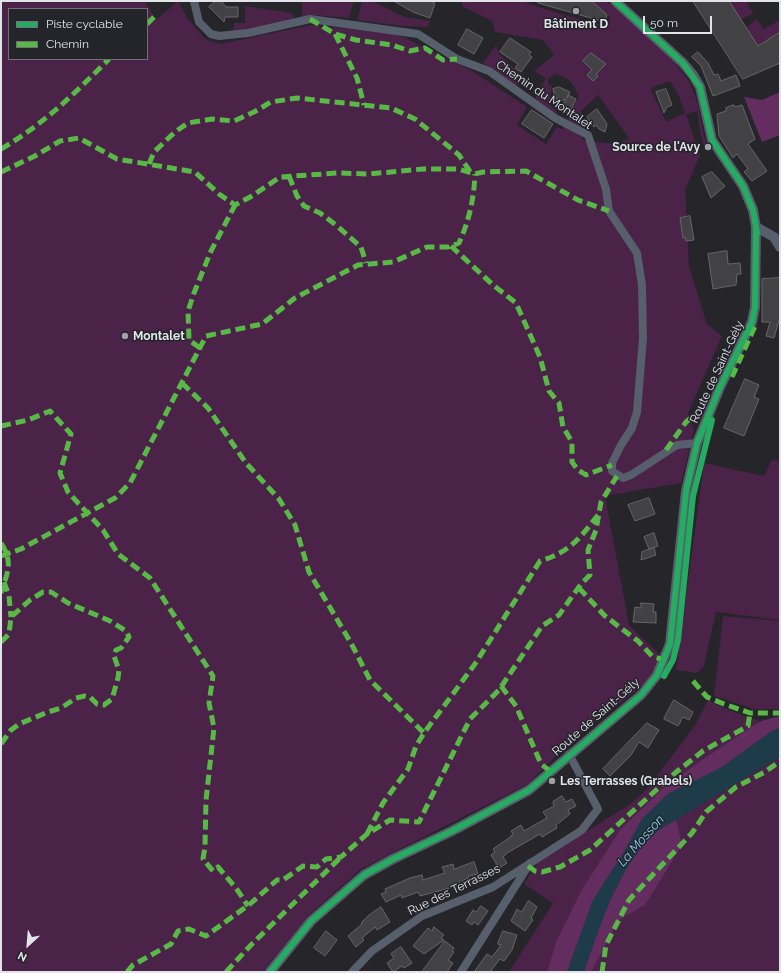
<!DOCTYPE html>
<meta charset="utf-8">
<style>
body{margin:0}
#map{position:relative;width:781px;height:973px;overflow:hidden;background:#25252a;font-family:Raleway,sans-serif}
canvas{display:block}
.frame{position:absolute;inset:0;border:2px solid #e3e4e9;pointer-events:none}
.legend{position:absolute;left:8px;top:8px;width:140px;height:52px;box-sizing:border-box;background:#24242b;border:1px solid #707177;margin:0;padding:5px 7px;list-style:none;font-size:12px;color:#e3e4e9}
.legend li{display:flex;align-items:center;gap:8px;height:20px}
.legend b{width:20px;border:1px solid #707177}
.north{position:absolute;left:8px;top:925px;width:40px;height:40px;-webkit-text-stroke:3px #24242b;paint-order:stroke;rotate:206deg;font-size:11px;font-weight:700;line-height:16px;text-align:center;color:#e3e4e9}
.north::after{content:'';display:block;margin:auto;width:14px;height:18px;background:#e3e4e9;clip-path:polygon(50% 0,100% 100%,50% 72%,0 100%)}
.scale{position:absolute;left:643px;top:16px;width:69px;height:18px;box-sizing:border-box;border:2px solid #e3e4e9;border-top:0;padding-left:5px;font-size:12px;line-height:14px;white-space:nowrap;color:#e3e4e9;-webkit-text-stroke:3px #24242b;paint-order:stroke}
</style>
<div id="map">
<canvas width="781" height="973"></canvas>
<div class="frame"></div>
<ul class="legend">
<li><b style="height:5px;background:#26ab63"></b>Piste cyclable</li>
<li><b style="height:5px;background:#58b947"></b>Chemin</li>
</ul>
<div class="north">N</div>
<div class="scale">50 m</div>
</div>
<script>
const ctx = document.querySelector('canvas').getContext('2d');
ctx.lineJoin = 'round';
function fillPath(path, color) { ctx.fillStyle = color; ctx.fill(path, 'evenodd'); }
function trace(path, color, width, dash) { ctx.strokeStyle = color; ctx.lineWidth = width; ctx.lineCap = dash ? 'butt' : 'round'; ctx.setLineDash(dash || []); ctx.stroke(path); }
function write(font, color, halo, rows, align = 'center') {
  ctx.font = font + ' Raleway,sans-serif'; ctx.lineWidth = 3; ctx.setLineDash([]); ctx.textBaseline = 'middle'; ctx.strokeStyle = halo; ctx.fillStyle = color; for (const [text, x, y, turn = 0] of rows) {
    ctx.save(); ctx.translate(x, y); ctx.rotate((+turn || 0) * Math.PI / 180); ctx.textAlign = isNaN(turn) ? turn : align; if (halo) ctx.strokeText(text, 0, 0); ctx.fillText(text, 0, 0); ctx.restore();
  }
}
fillPath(new Path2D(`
 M1,1H145L156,20L178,1L188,19L205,39L220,44L311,25L395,33L472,71L527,107L517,125L546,144L557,127L562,129L579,96C572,82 571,79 555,74L548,79V84L552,86L549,104L557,112L555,115L534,100L546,78L534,71L554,55L543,40L495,32L492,21L463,7L462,1H522L560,14L608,26L610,17L591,1H606C629,21 681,61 692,88C702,111 700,130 710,153C701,151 699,121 697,111L686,114L700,155L685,190L689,267L707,324L722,336L688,413L694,430L681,483L605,496L629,625L657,652L660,658L648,681L569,743L528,784L361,869L308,916L263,972H1ZM9,9H147V59H9ZM670,81L679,96L685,113L666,122L651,90L653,87ZM598,95L629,138V139L617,144L586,141L582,139L581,111Z
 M302,1H354L349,18L312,15L302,17Z
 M362,1H371L405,17L430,21L428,27L402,26L357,20Z
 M733,1H750L747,3L753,13L741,20L730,3Z
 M245,6L292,13L294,19L259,28L233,32L234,23H245Z
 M757,19L764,29L780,20V32L758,46L746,28Z
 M496,45L499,54L523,77L516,87L483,63Z
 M772,460L780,461V620L716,612L704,666L697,673L676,670L704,463L764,476Z
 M723,616L780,621V709H754L714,696Z
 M708,700C731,713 757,719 780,730V972H509L553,903L524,884L539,861L629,805L646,790L694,727Z`), '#4b2248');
fillPath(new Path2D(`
 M780,92V135L762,142L744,97L762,100Z
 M780,716V728L772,731L722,767L668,794L642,819L624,852L593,900L567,972H547L556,942L581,891L620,830L662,789L702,760L761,721Z
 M676,820L682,845L645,905L619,920L591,972H584C600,926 616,873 650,837C657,830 668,825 676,820Z`), '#632d5f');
fillPath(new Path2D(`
 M780,728V757L676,820C625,842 601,923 584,972H567L593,900L624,852L642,819L668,794L722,767L772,731Z`), '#1d3b49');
const building = new Path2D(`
 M216,1H221L226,7H238V17H225L224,22L209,7Z
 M394,1H430L435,3L430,18L413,12Z
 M539,1H592L607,15L605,22L538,3Z
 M693,1H729L758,46L780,32V63L743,79Z
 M467,29L483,38L474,54L458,45Z
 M510,38L531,52L529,55L532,57L521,72L515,68L518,64L500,52Z
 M698,52L708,63L714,75L718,74L721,81L736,75L740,86L713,96L701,66L692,57Z
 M591,53L606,64L596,74L598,76L593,81L587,75L592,70L583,61Z
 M559,87L570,92L567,98L568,95L576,99L569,114L560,109L566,99L558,102L554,93L553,89Z
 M666,89L672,105L667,107L664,113L656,92Z
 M734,105L735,107L742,105L755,139L748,144L767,171L752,181L744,172L748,169L737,154L733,158L719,136L717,114L726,111V108Z
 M597,109L607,124L605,132L599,129L596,125L594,127L587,117Z
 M532,110L553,124L544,138L522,124Z
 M712,172L725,186L711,198L702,177Z
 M690,216L694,240L686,241V238H683L680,218Z
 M727,251L728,264L740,263L741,274H737L736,285L713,289L708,254Z
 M780,278V317L774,338L766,336L770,322H762V279Z
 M745,379L759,385L754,397L759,399L744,436L724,428Z
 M649,498L655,514L635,521L628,505Z
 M654,533L658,546L649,549L644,537Z
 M654,548L656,555L641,560L642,552Z
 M641,603L654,604L653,612H656V623L633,622L635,607L641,608Z
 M674,700L693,712L689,720L683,717L678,726L664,719Z
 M647,723L659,730L648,748L639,742L631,755L610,776L603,769Z
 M562,796L566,802L572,799L576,806L568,810L570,814L556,825L557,828L542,837L540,834L507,853L503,857L507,863L499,868L491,855L495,852L493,849L509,838L513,834L511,831L521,825L524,831L547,818L543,812L554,806L553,802Z
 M474,862L478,874L468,876L469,878L463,880L464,884L420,896L418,892L402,898L401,895L386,902L381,894L386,892L385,889L410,878L422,875L423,880L445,873L442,867L453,864L454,869Z
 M529,901L537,907L531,918L533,920L525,931L511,921L517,909L521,912Z
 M481,906L488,911L478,925L474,922L472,925L466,921L473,910L476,912Z
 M381,907L390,922L377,930L375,927L362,938L364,940L356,947L348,936L362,924L361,923L368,916Z
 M434,927L444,935L441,938L444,940L424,954L413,946L428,928L432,931Z
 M326,931L337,940L325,956L314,948Z
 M503,931L517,935L512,950L504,961L500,959L490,972H474L487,954L492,957L501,945L498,944Z
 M445,941L454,948L452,951L454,952L448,960L453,963L447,972H422Z
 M401,947L412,963L404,968L402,966L393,972L387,963L394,958L391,954Z`);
fillPath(building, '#424245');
trace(building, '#66666a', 1);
trace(new Path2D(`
 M194,1L199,22L211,34L219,36L248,33L310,19L418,34L457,59L489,71L555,118L588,135L606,189L609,211L637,253L642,285L643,338L637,412L632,428L621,445L612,463V471L623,478L631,475L677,445L697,443
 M352,972L372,951L422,916L493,887L582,830L598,809L569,754
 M461,972L530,863`), '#565f6b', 8);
trace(new Path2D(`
 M756,227L774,237L780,247
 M270,972L311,921L364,875L393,859L452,831L529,790L641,695L657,675L670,644L686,491L697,443L720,387L752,322L755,307L756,227L753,210L743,186L712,140L700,87L693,75L683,63L615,1`), '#565f6b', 10);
trace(new Path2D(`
 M310,19L335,34L356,40L392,45L410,51L425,48L443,60L457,59
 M147,24L154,17
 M335,34L357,78L364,105
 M1,149C44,124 74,94 109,59
 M149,164L154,152L175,132L188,123L212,119L234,121L254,112L271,102L297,98L391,108L415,119L459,155L471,173
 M1,172L35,156L60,141L79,138L117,159L195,172L219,194L235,205L252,196L280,177L338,173L369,174L423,169H458L475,174L483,172L526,171L578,200L609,211
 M289,176L297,196L304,206L320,213L336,225L361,247L366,263
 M451,246L493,285L516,303L540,357L549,391L559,403L563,427L572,442V462L578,470L586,475L612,465
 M200,348L189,340L188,311L194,293L211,251L235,205
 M732,377L756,324
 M182,383L208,408L246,463L279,499L295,525L309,572L351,643L370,680L424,733
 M1,426L28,420L50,411L71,434L60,473L68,492L103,530L118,554L150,578L213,676L209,703L214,728L206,800L205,847L203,859L213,871L218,867L236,888L248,906
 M666,450L686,422L692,417
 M1,543C14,563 7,573 1,593
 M1,556L21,549L115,498L130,483L206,336L262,324L295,298L358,265L393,262L427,247H448L459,243C469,221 474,199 475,174
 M4,582L9,596L11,617
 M579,588L605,616L638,641L652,656L664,660
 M1,642L9,634L11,617L30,600L43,592H51L68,603L110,621L126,631L129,637L121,648L116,650L114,656L119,670L118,678L112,699L104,705L97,704L90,697L85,696L76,698L61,708L48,712L19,724L11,730L1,744
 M693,681L707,697L724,704L750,713H780
 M501,686L516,706L541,764L550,771
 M367,834L383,803L408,769L416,746L424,733L475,664L540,561C570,552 580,538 598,515
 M528,866L535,871L542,872L560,867L590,850L675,773L703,751L748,726L750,713
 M127,972L133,965L171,944L178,931L189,929L206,936L250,904L277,880H283L303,866L317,867L326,859L341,857L367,834L390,820L419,822L470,719L499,690L542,626L559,615L581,584L590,575L588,550L596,530L601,502L617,476
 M226,972L251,945L341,857
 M602,972L606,945L629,900L692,833L706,812L736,787L765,772L780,761`), '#58b947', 5, [10, 5]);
trace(new Path2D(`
 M615,1L683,63L700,87L712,140L743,186L753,210L757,233
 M664,676L673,660L678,640L693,496L712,420
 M270,972L311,921L364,875L393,859L452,831L529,790L641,695L657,675L670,644L686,491L697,443L720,387L752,322L755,307L756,227`), '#26ab63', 6);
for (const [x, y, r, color] of [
 [576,11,4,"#a0a1a6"],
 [708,147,4,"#a0a1a6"],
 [125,336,4,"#a0a1a6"],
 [552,781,4,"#a0a1a6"]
]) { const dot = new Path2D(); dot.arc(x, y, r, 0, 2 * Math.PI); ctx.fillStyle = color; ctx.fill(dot); trace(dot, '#24242b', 1.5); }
write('bold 12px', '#e3e4e9', '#24242b', [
 ["Bâtiment D",576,24,"center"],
 ["Source de l'Avy",700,147,"right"],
 ["Montalet",133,336],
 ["Les Terrasses (Grabels)",560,781]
], 'left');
write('12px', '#e3e4e9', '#24242b', [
 ["Chemin du Montalet",544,95,34],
 ["Route de Saint-Gély",717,372,-65],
 ["Route de Saint-Gély",596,717,-41],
 ["Rue des Terrasses",454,890,-26]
]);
write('italic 13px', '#85cff1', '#24242b', [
 ["La Mosson",641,841,-49]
]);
</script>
